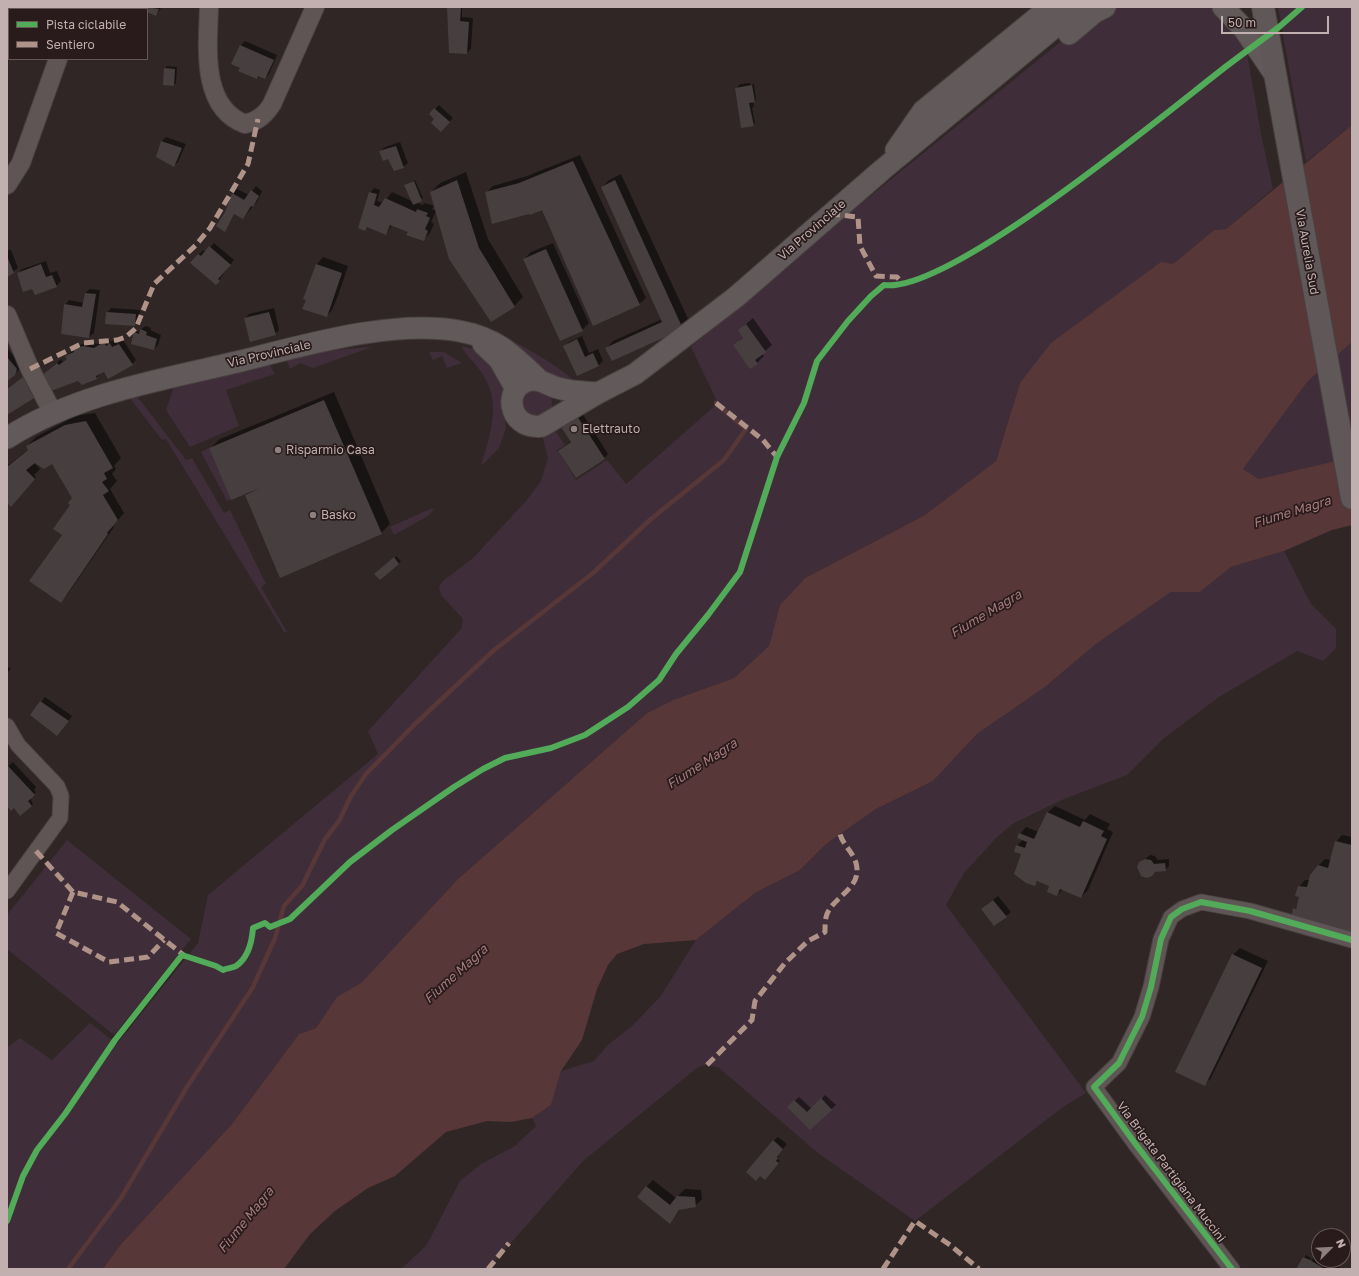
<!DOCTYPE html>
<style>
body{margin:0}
#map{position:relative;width:1359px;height:1276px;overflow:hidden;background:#302626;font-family:"Golos Text",sans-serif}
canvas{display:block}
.frame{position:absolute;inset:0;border:8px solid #c1b0af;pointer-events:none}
.legend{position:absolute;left:8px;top:8px;width:140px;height:52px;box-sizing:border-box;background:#291b1b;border:1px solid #665756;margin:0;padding:5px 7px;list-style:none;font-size:12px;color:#c1b0af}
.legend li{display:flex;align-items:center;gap:8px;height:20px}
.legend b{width:20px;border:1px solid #665756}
.north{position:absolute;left:1311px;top:1228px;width:40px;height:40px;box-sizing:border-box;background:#291b1b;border:1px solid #665756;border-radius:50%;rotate:66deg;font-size:11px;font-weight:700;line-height:16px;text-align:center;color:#c1b0af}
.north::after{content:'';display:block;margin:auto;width:14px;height:18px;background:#8e807f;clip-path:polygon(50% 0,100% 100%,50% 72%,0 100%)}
.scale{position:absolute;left:1221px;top:16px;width:108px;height:18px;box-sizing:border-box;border:2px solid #c1b0af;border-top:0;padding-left:5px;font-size:12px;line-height:14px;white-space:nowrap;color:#c1b0af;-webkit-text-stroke:3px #291b1b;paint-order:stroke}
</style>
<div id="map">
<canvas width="1359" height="1276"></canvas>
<div class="frame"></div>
<ul class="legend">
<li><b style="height:5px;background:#51ab58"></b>Pista ciclabile</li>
<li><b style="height:5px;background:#af9288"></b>Sentiero</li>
</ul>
<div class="north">N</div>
<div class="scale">50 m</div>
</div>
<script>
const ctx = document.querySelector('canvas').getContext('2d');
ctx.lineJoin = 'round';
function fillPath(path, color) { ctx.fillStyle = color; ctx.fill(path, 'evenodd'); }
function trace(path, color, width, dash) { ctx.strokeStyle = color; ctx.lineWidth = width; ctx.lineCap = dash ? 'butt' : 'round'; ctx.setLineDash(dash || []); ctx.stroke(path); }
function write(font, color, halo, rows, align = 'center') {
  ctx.font = font + ' "Golos Text",sans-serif'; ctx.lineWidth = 3.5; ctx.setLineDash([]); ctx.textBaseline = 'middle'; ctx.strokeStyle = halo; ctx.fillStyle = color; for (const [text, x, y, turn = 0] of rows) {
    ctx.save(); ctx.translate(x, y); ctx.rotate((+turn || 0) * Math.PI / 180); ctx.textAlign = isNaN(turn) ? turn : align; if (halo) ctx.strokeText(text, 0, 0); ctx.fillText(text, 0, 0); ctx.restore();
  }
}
fillPath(new Path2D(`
 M1107,7H1221L1243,30L1261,134L1273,189L1226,229L1214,230L1173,264L1020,383L996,461L925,515L805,578L780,605L769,646L734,678L673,700L647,713L458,879L361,983L337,998L316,1028L299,1034L232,1124L121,1244L103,1269H7V1048L20,1038L52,1060L90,1023L117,1044L198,943L208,895L378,754L368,731L461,629L463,619L441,595L439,586L443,581L473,558L526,501L541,481L548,458L542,435L552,426L565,445L557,450L576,480L607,460L626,484L718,403L691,347L863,202L1096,13Z
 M1278,7H1352V125L1306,162Z
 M493,332C516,341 564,368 579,386L536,369Z
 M1352,342V457L1259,479L1243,469L1308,381Z
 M461,346L480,351L508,385L503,406L506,428L499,448L481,466C490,435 502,404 483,375C477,365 466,355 461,346Z
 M372,347L313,368L300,363L290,369L286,359L319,351Z
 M429,352H444L462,363L447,368L442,356L433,360Z
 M269,363L275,374L226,390L239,426L190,447L166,410L174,387Z
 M528,386L551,395L552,406L548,415L528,420L518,398Z
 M133,391L186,460L192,458L224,513L230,510L266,584L261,587L287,632H284L166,439L162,440L126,393Z
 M209,448L231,499L227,501L201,452Z
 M430,509H434L428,516L394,535L390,527Z
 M1284,551L1311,604L1336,629V648L1323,661L1297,651L1219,697L1163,739L1127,775L1064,799L1014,823L997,837L964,873L946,905L1086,1093L1063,1107L915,1221L818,1153L718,1067L707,1065L698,1067L583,1161L488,1269H401L426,1246L460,1181L481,1164L515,1146L536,1126L532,1118L551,1105L561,1071L594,1061L608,1045L633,1025L660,997L696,940L755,893L800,870L826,844L876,809L933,781L977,734L1045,687L1096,644L1171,592H1200L1231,567Z
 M67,840L191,939L114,1035L7,949V915Z`), '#3f2e39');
fillPath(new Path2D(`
 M1352,125V342L1308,381L1243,469L1259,479L1352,457V525L1332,530L1284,551L1231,567L1200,592H1171L1096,644L1045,687L977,734L933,781L876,809L826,844L800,870L755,893L696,940L644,944L617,954L608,965L597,989L582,1040L561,1071L551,1105L532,1118L511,1122L487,1121L446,1132L395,1176L368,1188L335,1211L310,1234L284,1269H103L121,1244L232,1124L299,1034L316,1028L337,997L361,983L458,879L647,713L673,700L734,678L769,646L780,605L805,578L925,515L996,461L1020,383L1051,343L1161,262L1173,264L1214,230L1226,229Z`), '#583738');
fillPath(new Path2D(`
 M148,7H162L156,15L147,11Z
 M448,7H462V17L473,18L471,49L467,53Z
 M245,41L277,55L269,74L265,78L259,76L257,78L233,64L241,45Z
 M167,66L177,67L176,83L174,85L165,68Z
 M750,83L751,85L754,84L756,100L753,102L754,106L752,108L755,123L753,125L736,89L740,84Z
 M439,105L453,118L445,126L430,114Z
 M166,137L186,144L178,162L173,166L157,157L162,141Z
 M400,142L408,163L403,167L380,151L385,147Z
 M580,155L646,298L639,304L542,209L486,193L493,186L527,176Z
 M466,172L488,239L523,297L514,306L436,211L431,222L434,224L430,233L423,240L409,231L392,225L386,234L368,227L365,230L370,193L374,188L380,190L377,201L383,203L392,192L412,201L405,185L415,180L423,198L416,202L422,205L425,203L434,206L432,209L436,211L431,192L440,183Z
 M621,174L689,321L682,328L607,348L613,341L662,319L602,187L609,180Z
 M256,186L262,191L257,202L243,218L234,212L225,211L233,193L237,189L249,195Z
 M214,243L234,260L216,284L191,263L203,250L206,252Z
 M553,243L589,323L582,330L524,259L531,252Z
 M7,250H11L18,268L7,276Z
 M323,257L348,266L338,296L331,312L326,316L317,264Z
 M46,261L50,273L57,271L61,281L56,286L33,287L17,274L22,269Z
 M90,289L100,290L94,333L89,337L62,333L65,305L69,300L84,303L85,293Z
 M111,308L140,310L139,321L135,325L107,313Z
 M274,308L279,330L275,334L245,318L249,314Z
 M753,318L772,345L762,354L764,356L757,363L735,345L744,336L739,330Z
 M146,326L151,328L150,330L161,335L158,345L154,349L135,333Z
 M582,336L589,353L598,349L603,361L599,365L565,346L569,342Z
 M108,338L111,342L114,340L117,344L123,340L136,360L132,364L104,370L96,378L79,380L42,376L61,359L63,362L68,358L66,356L78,346L88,342L99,344Z
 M7,348L20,364L19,370L7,380Z
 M27,374L37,393L7,413V389Z
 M334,392L390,524L381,533L280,576L245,493L210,448L220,439Z
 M95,413L121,458L114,466L116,469L112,474L117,481L110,489L124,513L113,526L114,527L67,595L60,602L63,534L73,498L53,463L31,460L40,469L34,475L36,477L11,506L7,502V466L29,449L27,446L36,437L75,416Z
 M582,413L608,454L604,458L559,451L571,441L562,427Z
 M396,556L401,561L380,579L376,574Z
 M7,666L11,669L7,673Z
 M45,697L72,716L61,731L41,702Z
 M13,762L36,787L34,790L36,792L30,798L33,804L21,815L16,809L32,794L11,809L7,805V767Z
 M1055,806L1085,820L1090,814L1110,824L1107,829L1113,832L1088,890L1081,897L1063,889L1057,895L1051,885L1039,880L1034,885L1023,854L1017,846L1023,839L1020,834L1026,827L1039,832L1048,812Z
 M1342,835L1352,837V934L1292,917L1301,896L1299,887L1305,880H1310L1318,866L1325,859L1331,860L1336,842Z
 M1150,855L1155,856L1158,860L1169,859V866L1165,870L1155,871L1140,863Z
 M998,896L1011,912L994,925L986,905Z
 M1240,948L1268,961L1211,1078L1204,1085L1233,955Z
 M825,1095L836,1105L810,1128L788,1107L799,1097L812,1109Z
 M778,1137L787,1144L778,1155L779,1156L777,1159L780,1161L764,1179L773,1141Z
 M653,1180L676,1198L685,1189L701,1190L702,1199L695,1206L681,1208L670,1223L646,1187Z
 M1317,1254L1319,1260H1328L1340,1267L1339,1269H1297L1306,1255L1311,1258L1310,1262Z`), '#0007');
trace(new Path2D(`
 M68,1269L121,1198L187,1087L253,987L275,938L284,906L302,886L325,839L339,821L351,796L366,774L415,724L493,651L593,573L651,519L724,460L746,429L716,403`), '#583738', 4.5);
fillPath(new Path2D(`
 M147,7L159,9L156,16L147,12Z
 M447,7H461L460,21L469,22L467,54L449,53Z
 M240,45L274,60L265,79L258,76L257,79L238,71L240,68L231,64Z
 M164,68L175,69L174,86L163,85Z
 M752,85L755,102L749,103L754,126L741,128L735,88Z
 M434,108L450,122L441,132L431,123L434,119L429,114Z
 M161,141L182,148L174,167L156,157Z
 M396,146L404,168L394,171L388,159L383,161L379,151Z
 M573,161L640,305L593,326L542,210L530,215L529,214L492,224L485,192L519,183Z
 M457,180L479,248L515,307L491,322L449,259L430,192Z
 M615,180L683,329L612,361L605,348L662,322L601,187Z
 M414,181L422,201L413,205L404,185Z
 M251,190L259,196L253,207L251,206L243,219L234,214L225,232L216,226L225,212L232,193L244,200Z
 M369,192L377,194L374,205L379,207L385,198L416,212L417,209L428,213L426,216L430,218L425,229L428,231L424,241L406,235L408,232L390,225L386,235L367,227L365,231L358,228Z
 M209,246L231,265L218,279L220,281L216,285L190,263L198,254L201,256Z
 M546,249L583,331L560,341L523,259Z
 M7,256L14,273L7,277Z
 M41,264L46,277L52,275L57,287L35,295L32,289L23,292L17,273Z
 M316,264L342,273L327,317L302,309L306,300L303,299Z
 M85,293L96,294L89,338L61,334L64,304L82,307Z
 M106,312L136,314L135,326L105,324Z
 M269,312L276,335L250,342L244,318Z
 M746,324L766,352L755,360L758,364L750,369L733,345L743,338L738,330Z
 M140,329L147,332L146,335L157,339L154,350L131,344L134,332L139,334Z
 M577,339L585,357L593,353L599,366L577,376L563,346Z
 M104,342L106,346L110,343L112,347L119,344L133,365L108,379L104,372L96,376L97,379L82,385L78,381L48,392L41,376L57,363L59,365L67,359L65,356L74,352L73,350L83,346L94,348Z
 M7,357L17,369L15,375L7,381Z
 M23,377L34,398L7,415V389Z
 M324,400L382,534L280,578L245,495L260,488L231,500L209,448Z
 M577,416L605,459L576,478L558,451L571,442L561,427Z
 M86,421L113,468L104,473L107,479L102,482L109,491L103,495L118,520L107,533L108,534L61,603L29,581L62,535L53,529L70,505L68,503L72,498L52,464L44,469L35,463L26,470L35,479L11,507L7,503V467L28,450L26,446L65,425Z
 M394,557L399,564L380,580L374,574Z
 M40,701L69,721L57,736L30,715Z
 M8,766L35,795L28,801L32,806L20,816L14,808L11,811L7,806Z
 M1047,812L1080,827L1083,821L1104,831L1101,836L1107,839L1081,898L1060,889L1057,896L1047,892L1049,886L1037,881L1035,886L1026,883L1014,874L1021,854L1014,852L1016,845L1025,848L1027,842L1017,838L1019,833L1034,839Z
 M1335,841L1352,845V935L1291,918L1293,908L1296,909L1299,897L1295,896L1298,886L1307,887L1310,875L1318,865L1328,868Z
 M1145,859L1151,860L1154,864L1165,863L1166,871L1155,872L1152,876L1147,878L1141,876L1137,867L1139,862Z
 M993,900L1007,917L994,926L981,909Z
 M1232,954L1262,968L1205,1086L1175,1072Z
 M821,1098L832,1110L810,1130L787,1107L794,1100L807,1112Z
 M773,1140L783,1149L777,1157L778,1158L776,1161L779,1163L765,1180L760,1176L756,1181L746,1172Z
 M646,1186L670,1205L677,1196L695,1197L696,1207L679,1210L670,1224L637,1197Z
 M1303,1257L1310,1260L1325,1269H1296Z`), '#473f3f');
const minor = new Path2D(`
 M7,726L18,745L57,786L61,796L60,818L7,891
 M1232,1269L1137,1146L1094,1087L1119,1063L1142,1017L1151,987L1161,939L1171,917L1182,909L1201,902L1250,911L1352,940`);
const tertiary = new Path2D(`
 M209,7C208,46 200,107 245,124C258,121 265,115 272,104L315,7
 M80,9L81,7
 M7,185L21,163L58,59
 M7,315L30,369L53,413`);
const secondary = new Path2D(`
 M1223,7L1244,29L1274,73
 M1069,34L1095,12L1105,7
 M896,150L923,111L1050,7
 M483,344L499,359L516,389
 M598,393C584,392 571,392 558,388C549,386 542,379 532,380C501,384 507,431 542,426L598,393L635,374L736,297L882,170L1079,7
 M7,438C77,393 162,380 241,361C305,345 394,319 459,331C497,338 512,354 539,380`);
const primary = new Path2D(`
 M1263,7L1352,498`);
trace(minor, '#494242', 17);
trace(tertiary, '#494242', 20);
trace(secondary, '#4a4141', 23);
trace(primary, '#4a4141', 24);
trace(minor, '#5f5555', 15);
trace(tertiary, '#5f5555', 18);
trace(secondary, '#625a5a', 21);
trace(primary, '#605858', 22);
trace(new Path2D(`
 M830,214L858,217L860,246L876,276L897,277L901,282
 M30,369L83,343L117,340L126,337L136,328L154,284L196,245L210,228L248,164L258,119
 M716,403L763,440L777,457
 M36,851L73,892L117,902L186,957
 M73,892L56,933L109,962L148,957L164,940
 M707,1065L752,1020L755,1001L785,963L808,941L825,932C825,926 825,919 827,914C834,896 863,888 856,863C853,852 843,845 840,834
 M488,1269L509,1243
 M883,1269L915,1221L950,1245L979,1269`), '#af9288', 5, [10, 5]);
trace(new Path2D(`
 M7,1221L23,1176L37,1150L65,1114L115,1040L182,955L216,966L223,970C227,968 233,968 236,966C248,958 252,941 253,928L265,923L270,927L290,919L350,862L392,830L454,787L483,769L505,758L551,748L585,735L628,707L659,680L676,654L708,615L740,572L777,457L804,403L817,361L848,321L871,296L884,285C950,294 1169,110 1228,65C1245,52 1262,40 1279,27L1302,7
 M1232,1269L1137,1146L1094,1087L1119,1063L1142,1017L1151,987L1161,939L1171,917L1182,909L1201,902L1250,911L1352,940`), '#51ab58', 6);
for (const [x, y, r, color] of [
 [574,429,4,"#8e807f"],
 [278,450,4,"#8e807f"],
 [313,515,4,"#8e807f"]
]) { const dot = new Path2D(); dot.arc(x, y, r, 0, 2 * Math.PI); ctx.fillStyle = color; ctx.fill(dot); trace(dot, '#291b1b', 1.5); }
write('12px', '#c1b0af', '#291b1b', [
 ["Via Provinciale",812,230,-41],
 ["Via Aurelia Sud",1307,252,80],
 ["Via Provinciale",269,354,-13],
 ["Via Brigata Partigiana Muccini",1171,1172,53]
]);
write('12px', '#c1b0af', '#291b1b', [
 ["Elettrauto",582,429],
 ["Risparmio Casa",286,450],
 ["Basko",321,515]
], 'left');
write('italic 13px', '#a77b7c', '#291b1b', [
 ["Fiume Magra",1292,512,-17],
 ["Fiume Magra",986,614,-31],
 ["Fiume Magra",702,764,-33],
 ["Fiume Magra",456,974,-42],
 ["Fiume Magra",246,1220,-51]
]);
</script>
